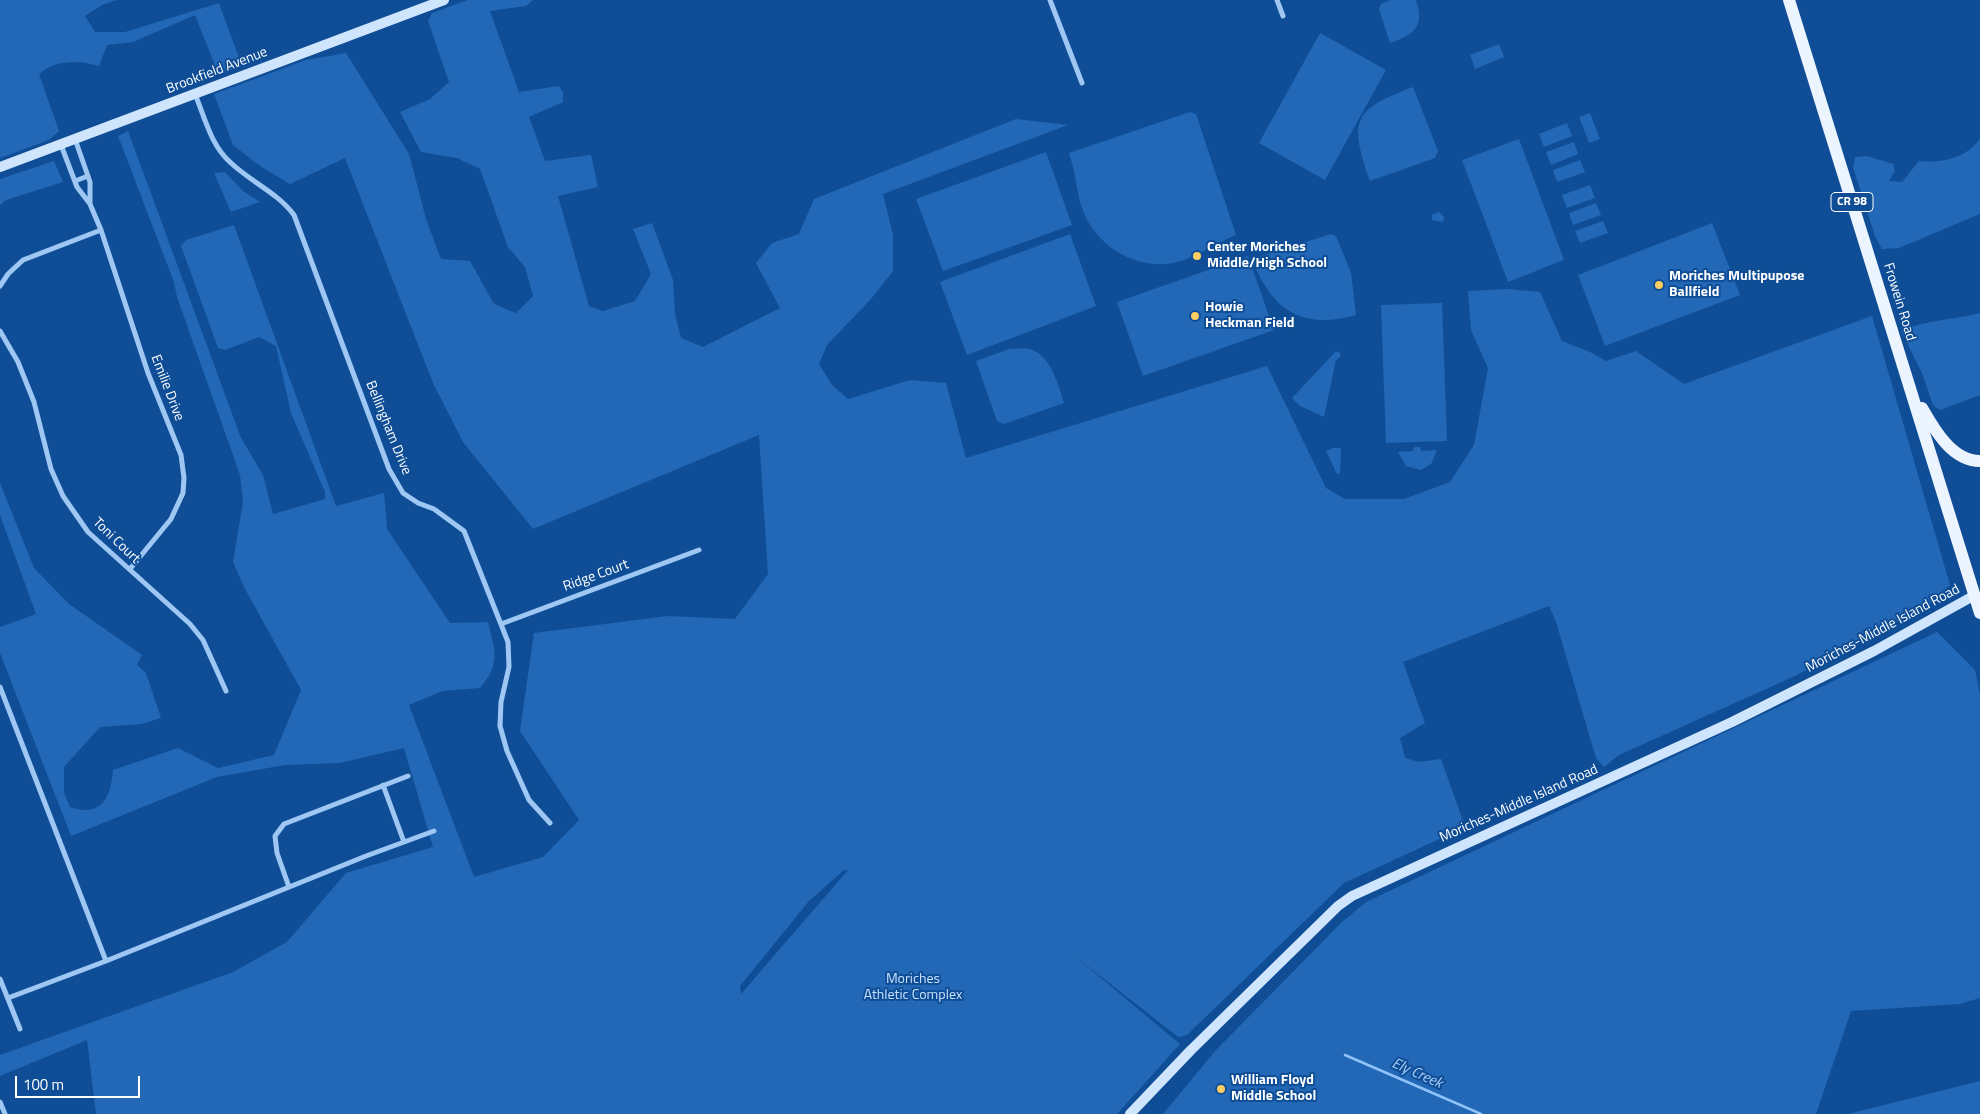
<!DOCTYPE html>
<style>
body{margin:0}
#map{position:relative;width:1980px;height:1114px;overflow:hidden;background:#0f4e96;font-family:"Titillium Web",sans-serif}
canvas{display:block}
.scale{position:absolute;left:15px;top:1076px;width:125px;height:22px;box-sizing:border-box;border:2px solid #fff;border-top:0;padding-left:6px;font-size:15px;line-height:18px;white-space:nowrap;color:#fff;-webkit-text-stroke:4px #0f4e96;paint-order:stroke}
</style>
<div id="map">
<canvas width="1980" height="1114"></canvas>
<div class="scale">100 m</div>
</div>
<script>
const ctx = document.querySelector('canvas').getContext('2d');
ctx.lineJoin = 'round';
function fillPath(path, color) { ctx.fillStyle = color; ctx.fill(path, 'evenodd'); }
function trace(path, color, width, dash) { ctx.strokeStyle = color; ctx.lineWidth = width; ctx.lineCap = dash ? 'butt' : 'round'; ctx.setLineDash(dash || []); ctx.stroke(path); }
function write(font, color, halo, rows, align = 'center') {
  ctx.font = font + ' "Titillium Web",sans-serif'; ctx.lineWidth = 4; ctx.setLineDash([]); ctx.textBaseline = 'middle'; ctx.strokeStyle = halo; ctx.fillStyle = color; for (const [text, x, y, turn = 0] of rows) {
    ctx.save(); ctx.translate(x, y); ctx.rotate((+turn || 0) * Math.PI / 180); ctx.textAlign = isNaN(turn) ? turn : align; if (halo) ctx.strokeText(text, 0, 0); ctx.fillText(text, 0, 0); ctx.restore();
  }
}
fillPath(new Path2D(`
 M0,0H117L102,5L85,16L95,32H125L219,3L242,66L224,73L216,68L195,15L133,42L107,45L99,66C79,60 56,59 39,74L59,131L49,140L0,158Z
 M468,0H533L526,6L490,11L519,92L559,86L563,93V102L529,117L545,161L591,155L598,187L558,196L589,306L603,311L635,301L651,274L633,229L652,223L673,280L675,314L681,338L703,347L780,308L756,263L772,243L799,234L814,199L1016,119L1068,125L883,194L893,235V271L871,299L827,345L819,364L832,385L848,399L910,380L946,383L966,458L1267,366L1326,488L1345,499H1404L1450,482L1474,445L1488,368L1471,330L1468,291L1507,289L1540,292L1562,341L1590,352L1606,361L1636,351L1684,384L1872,316L1950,585L1930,604L1795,676L1619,755L1604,767L1596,758L1556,622L1549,606L1403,662L1425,723L1400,738L1405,758L1418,762L1441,759L1463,821L1459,830L1344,883L1187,1035L1178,1037L1076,957L1180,1044L1117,1114H96L87,1040L0,1076V1055L233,972L287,942L346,873L433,847L404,748L340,763L285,765L217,777L71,836L0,653V627L36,614L0,515V483L34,568L69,604L142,655L137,665L146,673L161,718L142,724L100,727L64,767V793L70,807C101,818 111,798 113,770L178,748L218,768L274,755L301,690L244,587L233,562L243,502L240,475L177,297L174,282L118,136L128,131L241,438L263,475L273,514L325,499V492L291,413L276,346L259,337L225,350L218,348L181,246L186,240L234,225L336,506L384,493L387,529L450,623L488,622C495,650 501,664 480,688L442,691L409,705L474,877L543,857L579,820L520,731L534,633L668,616L735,619L768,574L759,435L533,529L463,442L433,383L345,158L290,184L260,166L233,145L214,94L306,60L346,53L409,154L426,219L441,259L470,261L494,304L516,313L533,296L525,267L508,247L480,169L457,158L421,152L400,112L430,99L449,82L428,21L432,13ZM844,870H848L741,994L740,986L809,901Z
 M1391,0H1416C1425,27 1415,34 1390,43L1379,9L1381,4Z
 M1320,33L1386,70L1325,180L1259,143Z
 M1499,44L1504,57L1475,69L1470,55Z
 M1413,87L1438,151L1435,158L1370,181C1349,120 1352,110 1413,87Z
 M1190,112L1196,114L1236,235C1213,244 1191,262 1166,264C1128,267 1092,241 1081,205C1076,188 1075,170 1069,153Z
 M1590,113L1600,139L1589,143L1579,117Z
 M1567,123L1572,136L1544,147L1539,134Z
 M1519,139L1564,260L1508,282L1462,160Z
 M1980,139V214L1899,248L1882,249L1875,236L1853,167L1855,157L1867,156L1893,164L1895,171L1889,181L1902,182L1919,161C1942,163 1965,159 1980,139Z
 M1574,142L1578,154L1551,165L1546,152Z
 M1046,152L1072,225L943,271L916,199Z
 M1580,160L1585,172L1557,182L1553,170Z
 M54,161L63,182L6,200L0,205V179Z
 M225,172L243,191L260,202L231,212L214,173Z
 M1590,185L1595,198L1567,208L1562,195Z
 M1596,203L1601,215L1573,225L1569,213Z
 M1439,212L1444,217L1443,222L1432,220V215Z
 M1603,221L1608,233L1580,243L1575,231Z
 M1712,223L1740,295L1605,346L1578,275Z
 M1070,234L1096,306L967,355L940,282Z
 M1331,234L1336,236L1351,273L1356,315C1302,330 1272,311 1252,259Z
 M1248,256L1274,330L1143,376L1117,302Z
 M1442,303L1447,441L1386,443L1381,305Z
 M1980,313V395L1940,410L1933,405L1922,373L1901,331C1925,320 1954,320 1980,313Z
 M1009,349C1015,349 1023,348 1029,349C1051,354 1058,385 1064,403L1004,424L997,421L976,361Z
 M1336,351L1340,353V357L1336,360L1324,417L1300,406L1292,398Z
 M1414,447H1420L1421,451L1437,450L1431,464L1421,470L1406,466L1398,452L1413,451Z
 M1333,448H1341L1340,473L1337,474L1326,451Z
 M1937,632L1975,670L1980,695V998L1960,1004L1851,1011L1816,1114H1163L1215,1051L1342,922L1366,902Z
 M1980,1081V1114H1848Z`), '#2268b6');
trace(new Path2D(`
 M1345,1055L1481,1114`), '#90c3f8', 2.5);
trace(new Path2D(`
 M1050,0L1082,83
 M1277,0L1283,16
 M195,94C205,118 211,146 231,163C251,182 278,193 294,215L389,469L403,493L418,503L434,509L464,531L508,642L509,667L501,702L500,726L507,751L529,800L550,823
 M75,139L90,182V203
 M61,145L77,187L90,204L101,230L148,373L181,455L184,478L183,493L171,519L130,569
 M75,181L88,176
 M0,286L8,274L23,260L101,230
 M0,331L18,362L34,402L51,469L63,496L88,532L190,624L203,640L226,691
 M501,624L699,550
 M0,687L106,961L366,856L434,831
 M383,785L404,842
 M289,887L277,853L275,836L284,824L408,776
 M0,979L20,1029
 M8,998L106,961
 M0,1102L5,1114`), '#9fc7f4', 5);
trace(new Path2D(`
 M0,167L444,0
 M1130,1114L1191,1050L1338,906L1352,896L1732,722L1874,651L1975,595`), '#cfe4fd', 10);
trace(new Path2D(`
 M1789,0L1980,613
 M1922,408C1934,429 1952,461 1980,461`), '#ecf4ff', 12);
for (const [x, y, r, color] of [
 [1197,256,5,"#ffce62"],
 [1659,285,5,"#ffce62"],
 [1195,316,5,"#ffce62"],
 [1221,1089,5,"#ffce62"]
]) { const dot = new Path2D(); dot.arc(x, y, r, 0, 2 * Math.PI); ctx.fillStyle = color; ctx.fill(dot); trace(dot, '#0f4e96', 2); }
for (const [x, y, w] of [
 [1852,202,42]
]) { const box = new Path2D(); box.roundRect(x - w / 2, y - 9.5, w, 19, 4); ctx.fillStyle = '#0f4e96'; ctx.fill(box); trace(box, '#fff', 1); }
write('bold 12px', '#fff', null, [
 ["CR 98",1852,202]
]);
write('14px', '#fff', '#0f4e96', [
 ["Brookfield Avenue",217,71,-21],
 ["Frowein Road",1899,302,73],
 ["Emilie Drive",167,388,69],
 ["Bellingham Drive",388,428,68],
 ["Toni Court",116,541,44],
 ["Ridge Court",596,576,-20],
 ["Moriches-Middle Island Road",1883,629,-28],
 ["Moriches-Middle Island Road",1519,804,-24]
]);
write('bold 14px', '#fff', '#0f4e96', [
 ["Center Moriches",1207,248],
 ["Middle/High School",1207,264],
 ["Moriches Multipupose",1669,277],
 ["Ballfield",1669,293],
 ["Howie",1205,308],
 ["Heckman Field",1205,324],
 ["William Floyd",1231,1081],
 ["Middle School",1231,1097]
], 'left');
write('14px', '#c7e1fe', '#0f4e96', [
 ["Moriches",913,980],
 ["Athletic Complex",913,996]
]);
write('italic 15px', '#abd1fb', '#0f4e96', [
 ["Ely Creek",1417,1074,24]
]);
</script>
